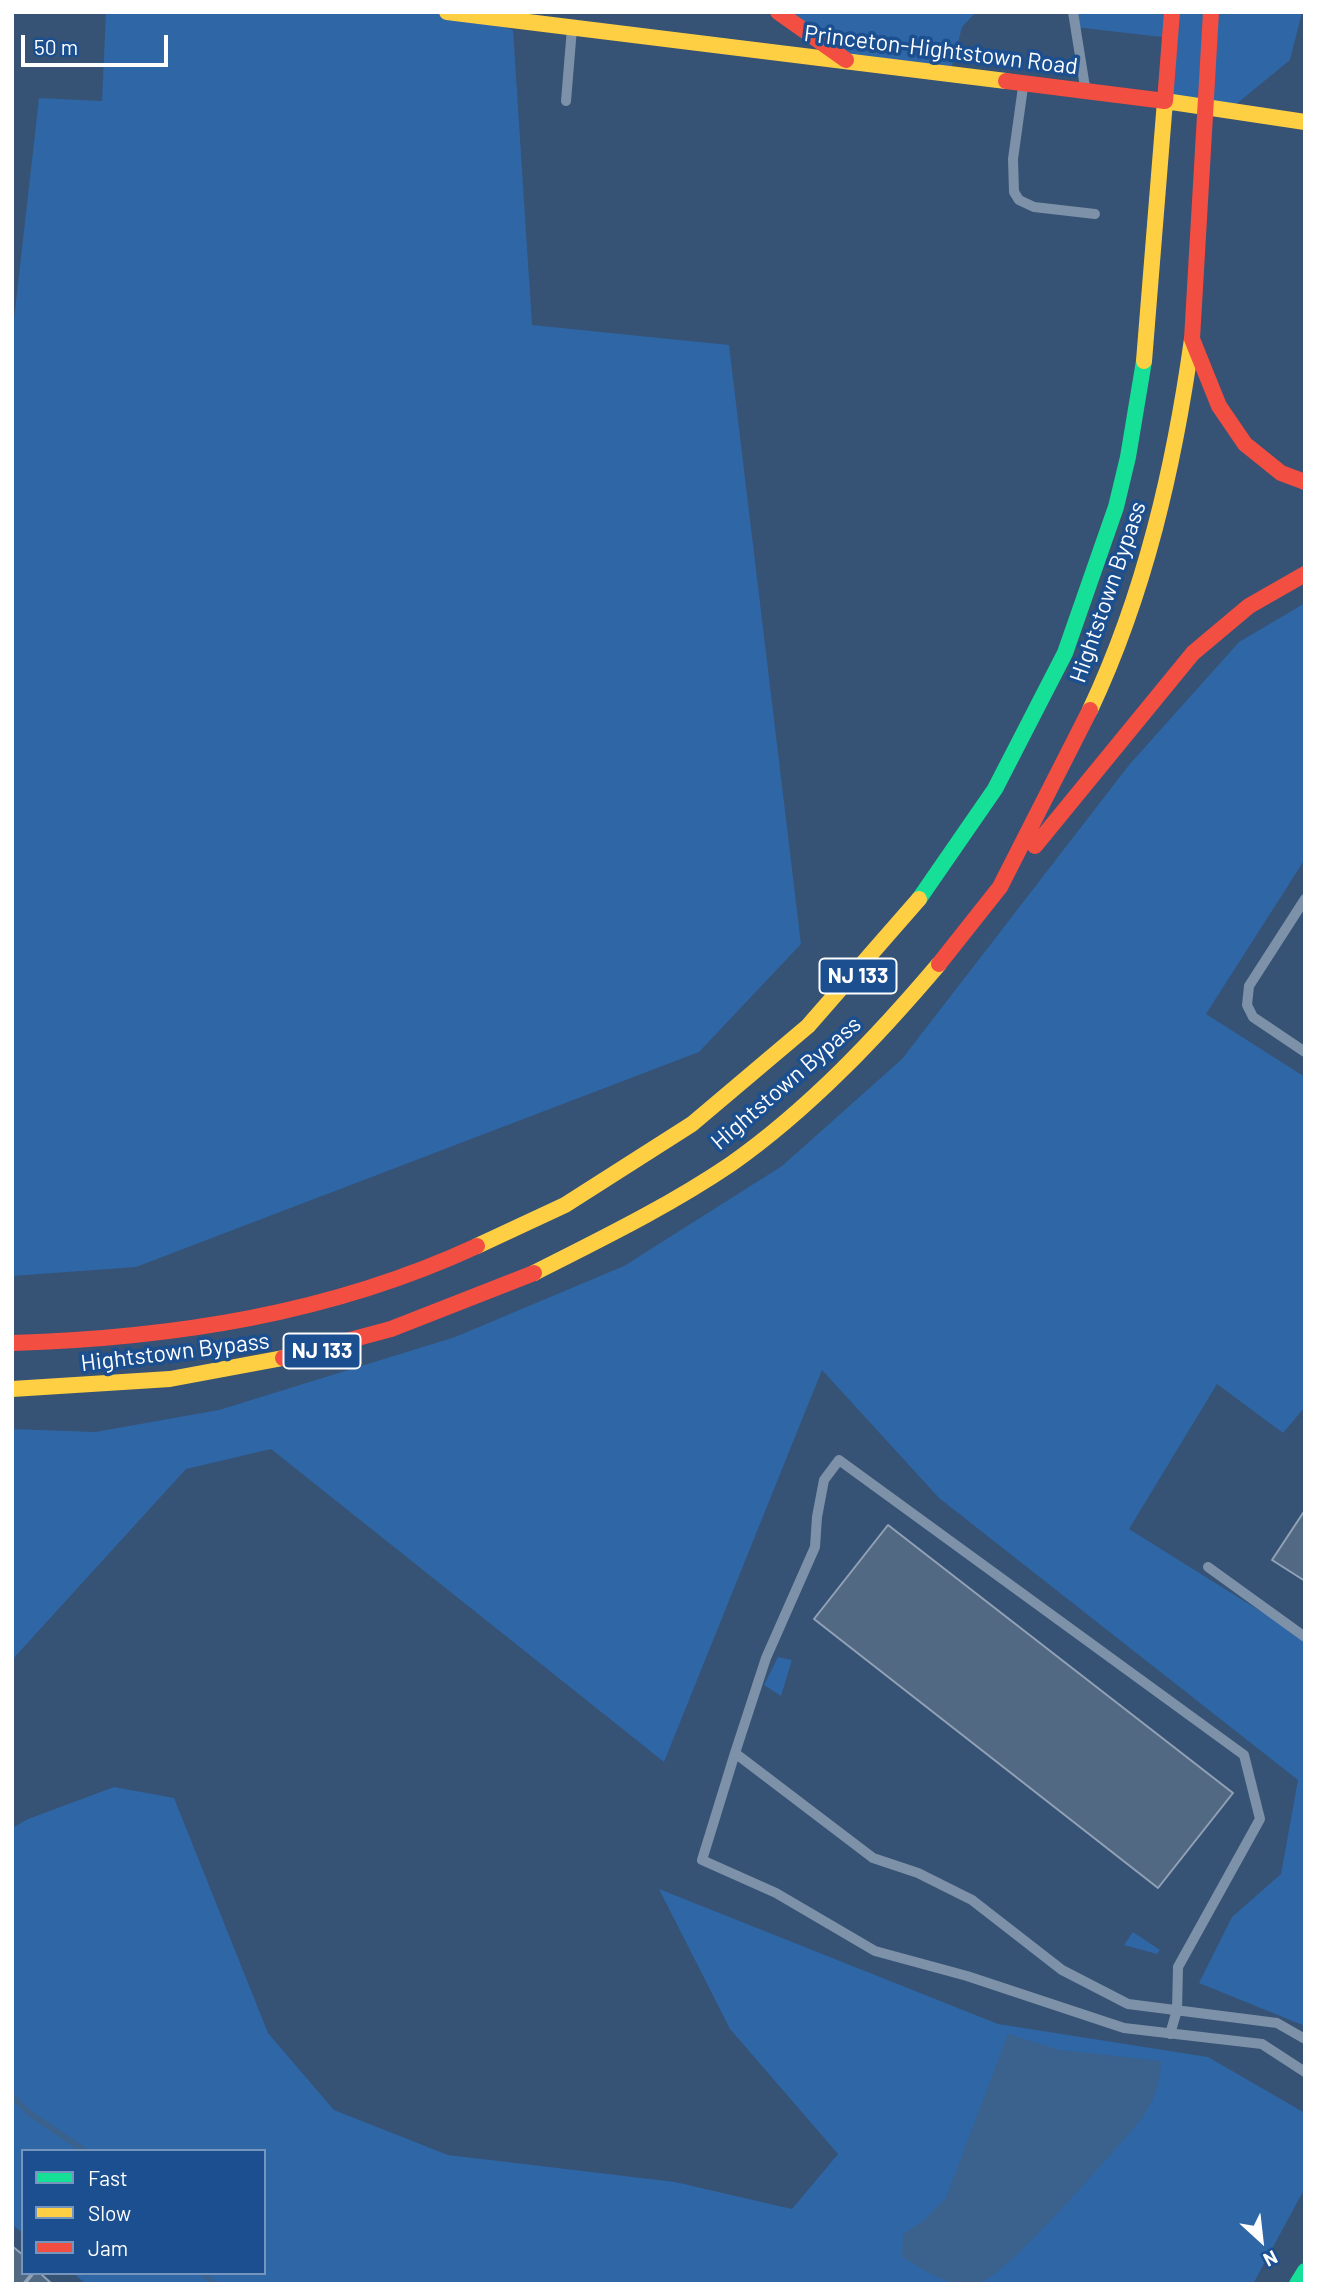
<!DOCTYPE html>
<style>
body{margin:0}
#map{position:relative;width:1317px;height:2296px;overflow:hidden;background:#365274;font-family:Barlow,sans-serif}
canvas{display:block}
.frame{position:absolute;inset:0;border:14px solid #fff;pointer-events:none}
.legend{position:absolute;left:21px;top:2149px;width:245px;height:126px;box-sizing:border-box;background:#1b4f8f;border:2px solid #7695bc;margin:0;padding:9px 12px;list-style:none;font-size:21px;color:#fff}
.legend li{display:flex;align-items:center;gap:14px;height:35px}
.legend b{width:35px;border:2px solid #7695bc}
.north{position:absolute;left:1226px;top:2205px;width:70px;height:70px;-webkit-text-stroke:5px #1b4f8f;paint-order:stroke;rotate:153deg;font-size:19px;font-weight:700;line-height:28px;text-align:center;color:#fff}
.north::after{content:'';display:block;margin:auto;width:24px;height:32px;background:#fff;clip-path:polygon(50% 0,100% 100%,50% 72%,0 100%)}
.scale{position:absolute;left:21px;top:35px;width:147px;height:32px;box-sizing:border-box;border:4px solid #fff;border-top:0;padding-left:9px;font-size:21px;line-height:24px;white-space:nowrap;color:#fff;-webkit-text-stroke:5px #1b4f8f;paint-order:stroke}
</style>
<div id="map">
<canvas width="1317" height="2296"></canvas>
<div class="frame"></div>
<ul class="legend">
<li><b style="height:9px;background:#16e098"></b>Fast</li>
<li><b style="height:9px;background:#ffcf43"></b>Slow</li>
<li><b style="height:9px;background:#f24e42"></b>Jam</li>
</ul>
<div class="north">N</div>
<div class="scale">50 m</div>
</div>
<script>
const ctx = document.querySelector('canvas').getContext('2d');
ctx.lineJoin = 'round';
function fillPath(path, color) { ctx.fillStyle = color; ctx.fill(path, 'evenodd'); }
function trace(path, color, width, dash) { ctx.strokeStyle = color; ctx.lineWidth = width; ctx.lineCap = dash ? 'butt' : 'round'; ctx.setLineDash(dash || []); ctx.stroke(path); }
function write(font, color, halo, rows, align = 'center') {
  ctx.font = font + ' Barlow,sans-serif'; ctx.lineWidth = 7; ctx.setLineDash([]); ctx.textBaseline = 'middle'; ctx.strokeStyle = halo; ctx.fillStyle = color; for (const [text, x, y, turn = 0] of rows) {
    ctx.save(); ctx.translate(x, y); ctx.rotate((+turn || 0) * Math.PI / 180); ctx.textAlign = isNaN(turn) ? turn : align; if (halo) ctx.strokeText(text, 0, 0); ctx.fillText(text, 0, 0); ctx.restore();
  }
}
fillPath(new Path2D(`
 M106,12H460L513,30L532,325L729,345L801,944L699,1052L136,1267L12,1276V337L39,98L102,101Z
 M778,12H976L962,27L950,74L848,62Z
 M1073,12H1302L1290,60L1229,110L1165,101L1170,38L1075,27Z
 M1305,603V859L1206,1014L1305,1077V1407L1283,1433L1217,1384L1129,1529L1305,1639V2026L1199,1983L1232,1917L1281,1874L1298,1780L939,1498L822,1370L664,1762L271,1449L186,1469L12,1660V1429L95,1432L219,1410L455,1337L624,1266L782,1166L902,1059L1129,765L1239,642Z
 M778,1657L792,1660L781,1696L764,1685Z
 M114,1787L174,1798L268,2033L334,2110L448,2155L675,2182L792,2209L838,2154L730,2029L659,1889L998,2024L1208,2057L1305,2113V2188L1253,2284H86L73,2273H264V2151H23V2233L12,2225V1828L28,1819Z
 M1133,1932L1160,1950L1157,1954L1124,1945Z`), '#2f66a5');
fillPath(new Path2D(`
 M1008,2034L1059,2050L1161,2061C1160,2087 1152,2106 1136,2126C1112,2152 1003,2281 976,2284C947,2287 926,2271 902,2257L903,2234L923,2221L946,2198Z`), '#3b618d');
trace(new Path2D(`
 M12,2096L28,2112L85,2151
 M203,2273L214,2284`), '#3b618d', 6);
const building = new Path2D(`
 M1305,1510V1581L1272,1560Z
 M888,1525L1233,1793L1158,1888L814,1619Z
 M12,2246L23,2255V2273H32L23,2284H12Z
 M34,2273H40L52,2284H25Z`);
fillPath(building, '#526984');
trace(building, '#92a2b6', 2);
trace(new Path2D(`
 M1073,12L1085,87
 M1023,87L1013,159L1014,192L1019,200L1034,207L1095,214
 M566,101L572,28
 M1305,899L1249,986L1247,1005L1253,1017L1305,1052
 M1208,1567L1305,1637
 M735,1753L766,1658L815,1547L817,1517L824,1480L839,1460L1244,1755L1260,1819L1178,1967L1177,2010L1170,2034
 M1305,2039L1277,2023L1128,2004L1062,1970L972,1900L918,1873L873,1858L735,1753L702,1860L776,1893L875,1951L967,1976L1124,2028L1262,2044L1305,2072`), '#7d92a8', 10);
trace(new Path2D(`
 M919,899L995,789L1065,653L1116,507L1128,457L1144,361
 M1297,2284L1305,2271`), '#16e098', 16);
trace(new Path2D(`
 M447,12L1006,81
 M1165,101L1305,122
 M1144,361L1165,101
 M1090,710C1145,593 1174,467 1192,339
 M477,1246L565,1205L692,1124L808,1026L919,899
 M534,1273C601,1239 669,1206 731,1164C809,1109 878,1036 939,964
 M12,1389L170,1379L283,1358`), '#ffcf43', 16);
trace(new Path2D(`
 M778,12L846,60
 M1211,12L1192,339L1219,406L1245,444L1281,473L1305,482
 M1006,81L1165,101L1172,12
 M1035,846L1193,653L1249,606L1305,574
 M939,964L1000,887L1090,710
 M12,1343C173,1338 330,1314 477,1246
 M283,1358L391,1329L534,1273`), '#f24e42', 16);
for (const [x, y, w] of [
 [858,976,77],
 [322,1351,77]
]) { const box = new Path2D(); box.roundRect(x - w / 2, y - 17.5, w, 35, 5); ctx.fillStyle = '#1b4f8f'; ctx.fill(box); trace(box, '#fff', 2); }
write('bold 21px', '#fff', null, [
 ["NJ 133",858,976],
 ["NJ 133",322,1351]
]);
write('23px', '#fff', '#1b4f8f', [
 ["Princeton-Hightstown Road",941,50,7],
 ["Hightstown Bypass",1108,592,-71],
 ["Hightstown Bypass",786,1083,-41],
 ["Hightstown Bypass",175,1352,-7]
]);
</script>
